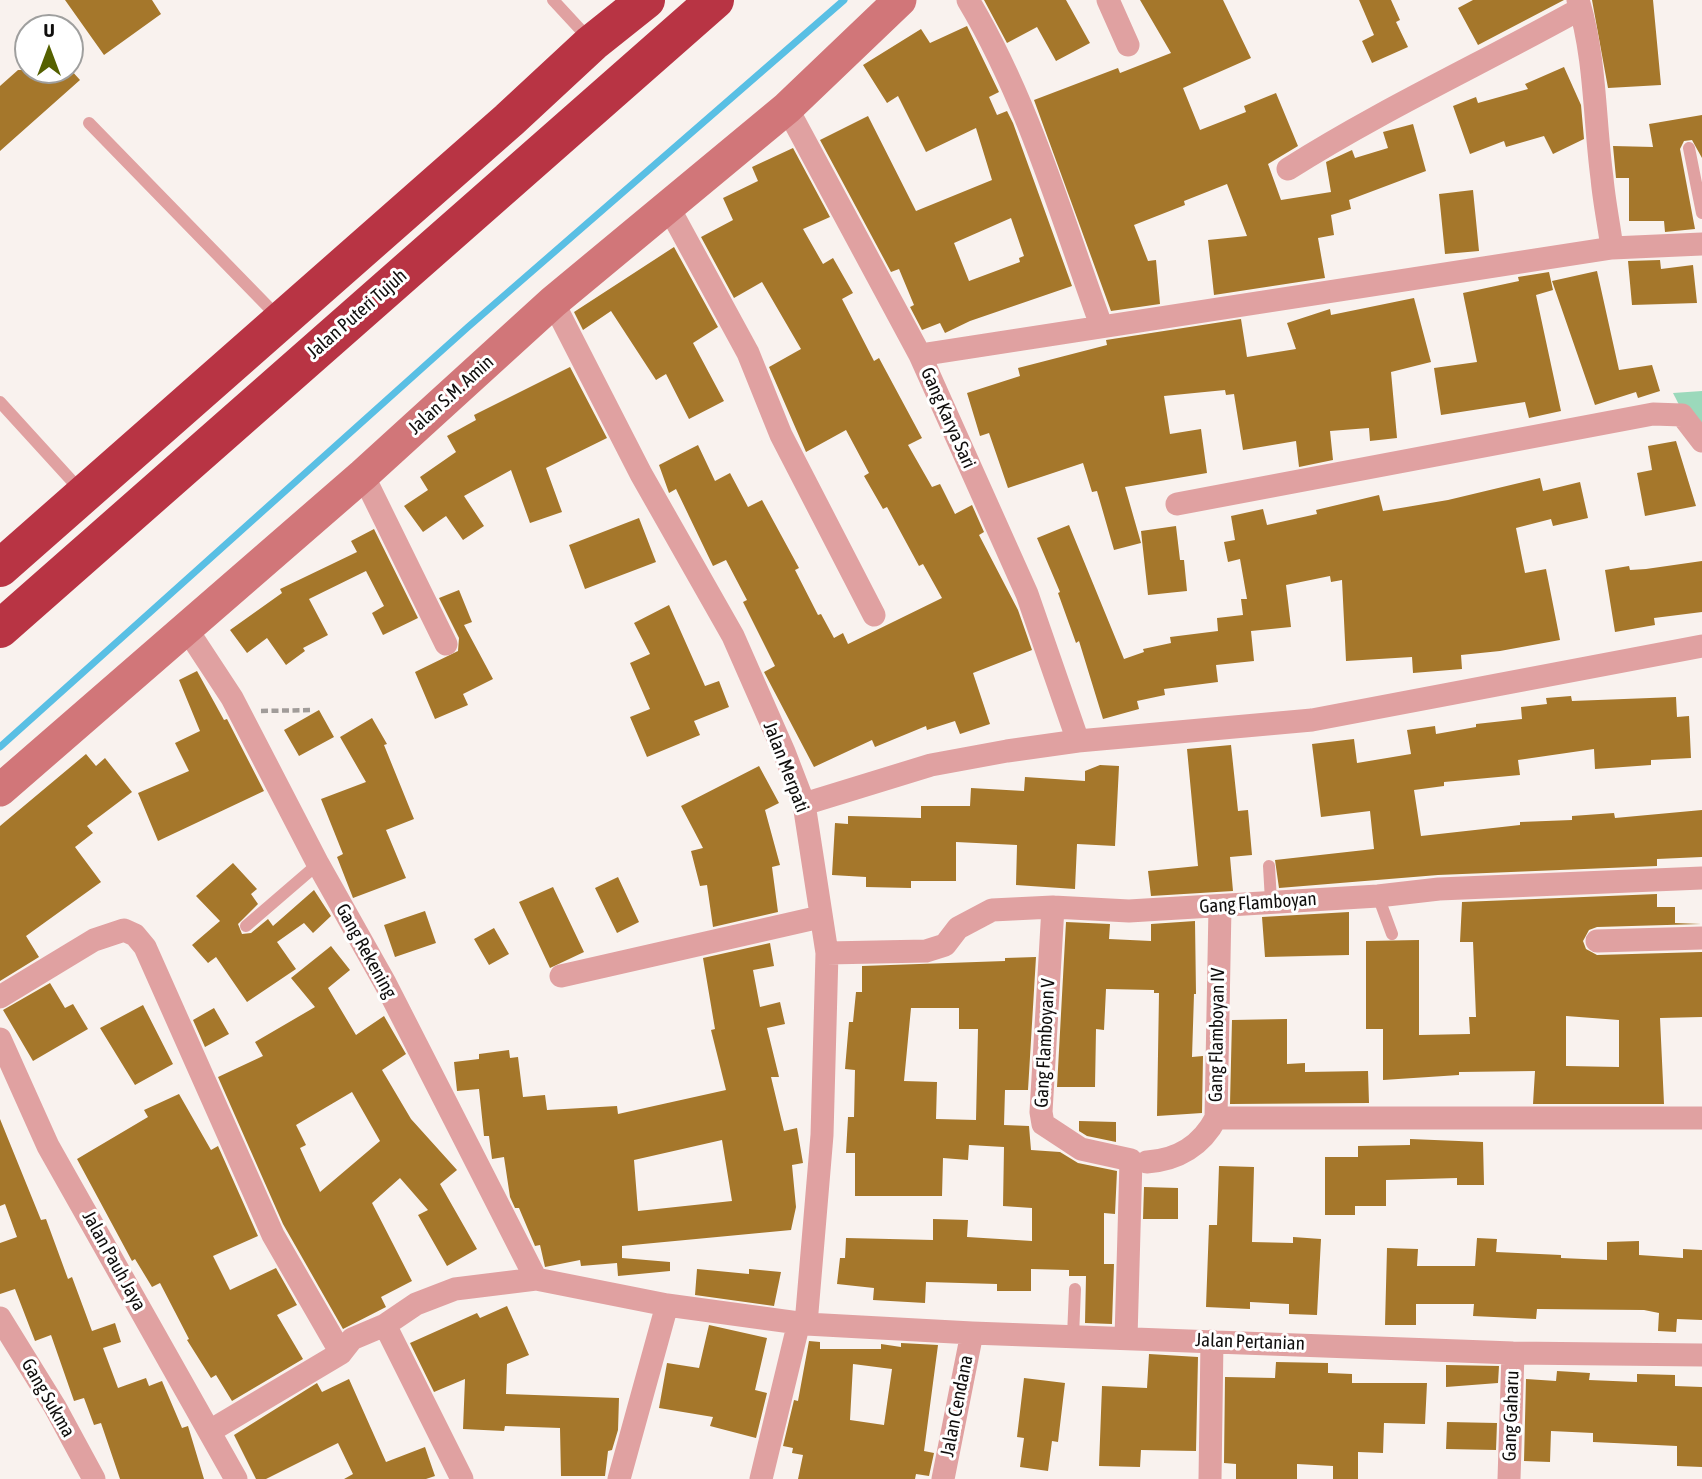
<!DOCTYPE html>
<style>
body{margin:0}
#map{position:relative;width:1702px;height:1479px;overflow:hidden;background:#f9f2ee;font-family:"Asap Condensed",sans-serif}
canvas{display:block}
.north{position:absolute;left:14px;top:14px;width:70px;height:70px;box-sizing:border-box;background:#fff;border:2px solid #9f9f9e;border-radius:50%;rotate:0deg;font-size:19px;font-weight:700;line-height:28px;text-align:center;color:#100e0d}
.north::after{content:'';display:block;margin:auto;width:24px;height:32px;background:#556000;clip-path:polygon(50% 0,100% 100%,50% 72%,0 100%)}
</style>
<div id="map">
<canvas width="1702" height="1479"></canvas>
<div class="north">U</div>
</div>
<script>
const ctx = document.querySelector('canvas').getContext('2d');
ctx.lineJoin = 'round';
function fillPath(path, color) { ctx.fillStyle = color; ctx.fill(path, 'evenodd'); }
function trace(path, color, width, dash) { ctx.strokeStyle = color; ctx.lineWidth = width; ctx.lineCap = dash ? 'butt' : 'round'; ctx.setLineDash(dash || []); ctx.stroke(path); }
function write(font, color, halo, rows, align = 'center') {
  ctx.font = font + ' "Asap Condensed",sans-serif'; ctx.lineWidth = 6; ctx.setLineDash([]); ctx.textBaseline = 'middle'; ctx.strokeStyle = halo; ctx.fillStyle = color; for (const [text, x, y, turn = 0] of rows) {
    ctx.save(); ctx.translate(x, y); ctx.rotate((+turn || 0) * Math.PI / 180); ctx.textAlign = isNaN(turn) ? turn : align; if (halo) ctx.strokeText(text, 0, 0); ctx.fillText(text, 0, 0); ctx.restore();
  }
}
fillPath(new Path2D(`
 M1702,391V450L1673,393Z`), '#9bd9bb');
trace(new Path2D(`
 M0,747L468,327L844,0`), '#59bfe4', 7);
fillPath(new Path2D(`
 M65,0H152L161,14L104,55Z
 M984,0H1066L1090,43L1056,61L1037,27L1007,43Z
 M1140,0H1223L1251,58L1183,88L1200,130L1246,112L1244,106L1276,93L1298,146L1268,164L1281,200L1331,192L1326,162L1352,150L1355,158L1388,148L1383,132L1413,124L1426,171L1349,200L1351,209L1331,215L1334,235L1318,238L1325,278L1214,295L1208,240L1247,236L1227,184L1184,201L1185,205L1134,225L1148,261L1156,260L1160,304L1111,311L1034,100L1118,68L1120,73L1171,53Z
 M1359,0H1391L1400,20L1396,22L1408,47L1372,63L1362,41L1374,35Z
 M1473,0H1564L1478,45L1458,8Z
 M1592,0H1653L1661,85L1608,88Z
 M967,26L999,92L989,97L997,115L1007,111L1013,123L1072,286L970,321L945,333L940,323L922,330L910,307L914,305L899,269L891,272L820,140L868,116L916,211L992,180L976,128L926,152L898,96L887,103L863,65L921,29L930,43ZM1011,218L1024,256L1019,258L1020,262L969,281L954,243Z
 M1564,67L1581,105L1584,139L1553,154L1544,136L1506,147L1504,141L1470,154L1453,106L1476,97L1478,103L1528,89L1525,84Z
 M18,70H71L80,80L0,151V86Z
 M1702,115V158L1692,140L1684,141L1680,149L1695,229L1665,232L1664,221H1629V178H1616L1613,146L1653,147L1649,124Z
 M793,148L830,217L803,229L823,264L833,258L853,293L842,299L874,361L879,358L922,438L908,445L932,487L940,484L955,514L972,505L984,532L979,535L1018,610L1032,650L973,673L990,724L960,734L955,721L927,730L926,726L875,747L872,740L814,767L764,672L775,666L743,602L747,600L726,560L713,566L676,489L669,493L659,465L698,445L715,481L730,473L748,507L762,500L799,568L795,570L818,615L821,614L834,638L843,633L848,644L942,598L923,564L919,566L887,507L883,509L864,476L869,473L846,430L806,452L769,367L801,349L762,282L734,298L701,237L733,220L723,198L758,181L752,167Z
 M1473,190L1479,251L1445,254L1439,194Z
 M674,247L718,327L693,343L724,401L689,419L666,374L656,380L611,311L583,330L574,312Z
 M1660,260L1661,269L1693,265L1697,303L1632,305L1628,261Z
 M1597,271L1619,370L1652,365L1660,391L1638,398L1636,392L1595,405L1552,281Z
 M1549,272L1553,290L1536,295L1561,411L1529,418L1525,402L1441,415L1434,368L1477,362L1463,293L1519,281L1518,277Z
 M1414,298L1431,362L1391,372L1397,438L1370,441L1369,428L1330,431L1333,460L1299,467L1296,441L1243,450L1234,394L1226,395L1225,390L1164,396L1170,434L1201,429L1207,473L1125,487L1141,543L1114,550L1097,491L1092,492L1083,463L1008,488L989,433L980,436L967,393L1020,376L1018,368L1107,345L1106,340L1241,319L1247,357L1296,349L1287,323L1330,309L1331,315Z
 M570,367L607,438L546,468L562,512L530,523L511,470L464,496L484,526L463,540L446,516L423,532L404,506L428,490L420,477L456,452L447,436L476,420L474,415Z
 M1676,441L1696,506L1645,516L1637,473L1652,470L1648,446Z
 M1540,478L1543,491L1580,482L1588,518L1553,526L1551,519L1516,528L1525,573L1546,569L1560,640L1500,651L1461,655L1462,669L1413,673L1412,657L1346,661L1342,580L1331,582L1330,576L1286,585L1291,627L1251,631L1254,661L1216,665L1218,682L1164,689L1165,695L1137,701L1139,709L1103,719L1079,641L1076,643L1058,593L1060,592L1037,538L1069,525L1124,659L1144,652L1143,649L1171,643L1170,637L1218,631L1217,618L1243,615L1241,599H1247L1240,559L1228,562L1224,542L1235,540L1231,516L1263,509L1267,525L1317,514L1316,510L1379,495L1383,511L1448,500Z
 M639,518L656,562L585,589L569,545Z
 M1176,526L1180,560H1184L1187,591L1148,595L1141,531Z
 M374,529L418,618L383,635L372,613L384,606L366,571L309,599L328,635L303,648L305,651L286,665L267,638L247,653L230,630L282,593L280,589L357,552L351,541Z
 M1702,561V612L1654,618L1655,625L1615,632L1605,570L1629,566L1630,570L1646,569Z
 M459,590L472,622L464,625L493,679L463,694L468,705L435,719L415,672L458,651L459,638L439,598Z
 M669,605L705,686L719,681L729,707L694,721L700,735L647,757L630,717L650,709L630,663L650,654L634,623Z
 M197,671L224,720L227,719L264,791L158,841L138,793L189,771L175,743L200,731L179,680Z
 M1571,696L1572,701L1676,697L1677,717L1689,716L1691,758L1651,760V765L1595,769L1594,749L1518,760L1520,775L1444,782V786L1414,790L1421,836L1520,825V822L1572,820V816L1614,813L1615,818L1702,810V857L1657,859V866L1438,875L1279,888L1275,860L1374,849L1370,811L1321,817L1312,744L1354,739L1357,763L1411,754L1407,730L1435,726L1436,734L1476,727V724L1522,719L1521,707L1547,704L1546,698Z
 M319,710L334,737L299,756L284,730Z
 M372,718L387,744L384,745L414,819L386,830L406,878L353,898L337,857L343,854L321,799L366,782L340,737Z
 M1231,745L1238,811L1248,810L1252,855L1230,857L1233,891L1151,896L1148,871L1198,866L1187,749Z
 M86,754L96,766L105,758L132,792L87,826L93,833L75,847L101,882L26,936L39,957L0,981V826Z
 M1100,765L1119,766L1115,846L1077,844L1075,889L1016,885L1017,845L956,842V881H911V888L866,887V877L832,875L835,823L848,824V816L921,818V806H970L971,788L1024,791L1025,777L1085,781V771Z
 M759,766L779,803L765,810L780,865L772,867L778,912L713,927L707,885L700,886L691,851L703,848L681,806Z
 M233,863L257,889L251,894L258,904L238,924L242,934L251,933L268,919L273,926L314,890L331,916L313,933L304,923L277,942L296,969L247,1002L216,957L208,963L192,945L220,921L196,896Z
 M618,877L639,922L617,933L595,888Z
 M553,887L584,952L550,968L519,902Z
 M1657,894V907H1675V923L1701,924L1597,927L1589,930L1583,941L1586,949L1597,955L1702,952V1017L1660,1018L1664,1104H1533L1535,1071L1459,1072V1075L1383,1080V1029H1366V941L1419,940V1035L1470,1034L1469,1017H1476L1473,942H1460L1462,902ZM1566,1016L1619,1020V1067L1566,1066Z
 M425,911L436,943L395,957L384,925Z
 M1349,912V955L1265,957L1262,917Z
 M1195,921L1196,994H1194L1192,1057L1203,1056L1202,1113L1157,1116L1159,993H1154V990L1106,989L1104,1030L1096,1029L1095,1087H1057L1066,922L1110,924L1109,939L1151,941V924Z
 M494,928L509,954L489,965L474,939Z
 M770,943L774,966L753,970L760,1007L780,1002L785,1024L767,1028L779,1077H771L784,1131L797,1128L803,1163L792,1165L796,1207L791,1230L622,1246V1258L670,1262V1271L618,1276L617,1263L581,1266L580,1260L545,1267L540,1245L535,1246L519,1208H515L510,1197L504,1157L492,1159L489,1136H484L479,1089L457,1091L454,1062L479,1059V1054L509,1050L510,1058L518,1057L523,1097L545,1095L547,1110L617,1106L618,1114L726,1090L711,1030L715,1029L703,958ZM722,1140L732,1201L638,1211L634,1160Z
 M331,946L350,970L328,988L356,1035L384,1016L406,1054L382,1070L411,1119L457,1170L440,1184L477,1249L447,1266L418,1215L428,1210L400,1178L372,1203L412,1281L381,1297L386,1307L343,1329L283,1224L218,1077L263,1056L255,1042L315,1007L291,978ZM352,1092L380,1141L320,1192L300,1148L306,1145L296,1125Z
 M1036,957L1028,1090H1005L1004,1125L1029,1126L1031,1150L1060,1152L1078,1163L1117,1171L1115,1214L1104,1213V1264H1114L1112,1324L1085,1323L1086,1276H1069V1270L1031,1269V1291H997V1284L926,1282L925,1303L873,1300L874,1288L837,1284L840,1258H845L846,1238L933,1240V1219L968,1220L967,1237L1032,1241V1208L1003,1206L1004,1147L969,1145L968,1160L943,1158L942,1196H855V1153H846L848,1117H854L855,1070L845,1069L849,1022H853L856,992H862V966L1005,961V958ZM911,1008H959V1029H978L976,1120L936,1119L937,1082L904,1081Z
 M50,983L65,1008L73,1004L88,1029L33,1061L3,1010Z
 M143,1005L173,1064L135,1085L100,1028Z
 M214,1008L229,1034L205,1047L193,1020Z
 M1287,1019V1064L1305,1063V1072L1368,1071L1369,1103L1230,1104L1232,1020Z
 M179,1094L211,1150L218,1146L258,1236L213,1256L230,1290L276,1268L297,1305L277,1315L303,1359L232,1401L216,1375L211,1378L187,1340L189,1339L160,1283L152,1287L135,1259L132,1261L77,1159L148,1117L144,1110Z
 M0,1119L41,1220L46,1219L68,1279L72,1277L92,1331L115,1323L121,1342L103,1348L118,1388L146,1378L149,1386L162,1381L182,1428L188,1426L204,1479H120L101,1423L94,1425L84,1398L74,1401L51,1335L35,1341L15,1289L0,1294V1243L17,1237L5,1204L0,1206Z
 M1079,1121L1116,1122V1142L1087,1136L1079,1131Z
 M1410,1139L1483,1142L1484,1185H1457V1178L1386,1180V1206H1355V1215H1325V1157H1358V1146L1410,1145Z
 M1219,1166L1254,1167L1252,1242L1293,1243V1237L1321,1239L1317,1315L1289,1314V1304L1250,1302V1309L1206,1307L1209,1225H1217Z
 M1144,1187L1178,1188V1219H1143Z
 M1477,1238L1497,1239L1496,1252L1561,1255V1258L1607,1260V1242L1639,1241V1255L1683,1258V1249L1702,1250V1320L1677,1319L1676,1332L1658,1331L1659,1313L1644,1310L1537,1309L1536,1319L1473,1316L1474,1304H1416V1325H1385L1387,1248L1418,1249L1417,1266H1475Z
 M697,1269L749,1274V1269L781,1272L774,1306L695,1295Z
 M507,1306L529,1355L507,1364L506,1394L619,1398L618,1430L612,1450L608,1451L605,1476H561L560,1428L505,1426L504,1431L463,1429L465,1379L434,1392L410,1343L477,1313L480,1318Z
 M709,1325L767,1338L755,1390L767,1393L756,1438L710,1426L713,1417L659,1408L667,1363L699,1368Z
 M809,1341L820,1342V1349H881V1344L901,1347V1343L938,1345L924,1451L934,1453L929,1476L916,1474L915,1479H798L803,1455L792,1453L793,1448L783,1446L794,1400L798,1401ZM853,1364L892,1369L884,1425L850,1420Z
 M1149,1354L1198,1357L1196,1451L1141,1450L1140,1467L1099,1466L1102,1386L1147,1388Z
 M1276,1362L1328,1363V1373L1352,1374V1383H1427L1425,1424L1384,1423L1383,1453L1358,1452V1479H1333V1466L1297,1464V1479H1236V1464L1224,1463L1225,1377L1275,1378Z
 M1446,1365L1499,1366L1498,1383L1446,1387Z
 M1557,1371L1590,1373L1589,1380L1637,1382V1374L1675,1375V1386L1702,1387V1467L1677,1466V1446L1593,1442V1433L1551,1431L1550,1462L1524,1461L1526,1379L1556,1381Z
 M1024,1378L1065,1383L1058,1442L1052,1441L1048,1471L1020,1467L1024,1438L1017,1437Z
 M349,1379L386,1462L425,1447L435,1476L426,1479H344L353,1474L338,1443L266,1479H256L234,1435L317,1383L322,1392Z
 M1447,1422L1497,1423L1496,1450L1446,1449Z`), '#a5772b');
trace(new Path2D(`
 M261,711L313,710`), '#a19c99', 4.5, [7, 3.5]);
trace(new Path2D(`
 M553,0L591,41
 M89,123L279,318
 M1689,148L1702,213
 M0,402L82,492
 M1269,866L1271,901
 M1378,896L1392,934
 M246,926L318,864
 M1073,1336L1075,1289`), '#e0a1a1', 12);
trace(new Path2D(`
 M968,0C1028,100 1061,216 1101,325
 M1108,0L1128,45
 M1578,0C1596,59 1594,118 1602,178C1604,201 1609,225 1612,248
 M787,108L920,355L1027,594L1078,741
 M1288,169C1381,110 1483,63 1580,9
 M669,208L748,353L781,435L874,615
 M553,302L641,474L733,636L784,752L804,804L827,953L822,1135L806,1324
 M920,355L1612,248L1702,244
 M363,475L446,644
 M1177,504L1653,414L1682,415L1702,441
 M186,628L232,698L318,864L385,983L536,1279
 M804,804L931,765L1007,751L1078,741L1312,720L1702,646
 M1053,907L1041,1112L1043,1124L1081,1149L1131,1160L1126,1338
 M1597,941L1702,938
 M827,953L926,951L945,945L958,928L992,910L1053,907L1129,911L1378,896L1439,889L1702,878
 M561,976L820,917
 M0,997L94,940L124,930L135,935L145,947L273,1235L341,1353
 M0,1039L48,1146L236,1479
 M1216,1118H1702
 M1147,1162C1178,1160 1202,1145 1216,1118L1220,907
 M0,1318L55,1407L94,1479
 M385,1325L462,1479
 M210,1431L341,1353L352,1339L385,1325L416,1304L455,1289L536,1279L667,1305L806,1324L972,1333L1513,1353L1702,1355
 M619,1479L667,1305
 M761,1479L799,1322
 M943,1479L972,1333
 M1210,1479L1212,1341
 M1509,1479L1513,1353`), '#e0a1a1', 23);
trace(new Path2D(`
 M0,790L363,475L553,302L787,108L900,0`), '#d17679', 33);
trace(new Path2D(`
 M0,568L509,120L592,43L646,0
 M0,629L715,0`), '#b83444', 38);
write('19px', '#100e0d', '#fff', [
 ["Jalan Puteri Tujuh",357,314,-41],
 ["Jalan S.M. Amin",451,395,-42],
 ["Gang Karya Sari",948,418,66],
 ["Jalan Merpati",786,767,69],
 ["Gang Flamboyan",1258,903,-4],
 ["Gang Rekening",366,951,61],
 ["Gang Flamboyan IV",1217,1035,-89],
 ["Gang Flamboyan V",1045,1043,-87],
 ["Jalan Pauh Jaya",114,1261,61],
 ["Jalan Pertanian",1250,1342,2],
 ["Gang Sukma",48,1398,60],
 ["Jalan Cendana",957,1406,-79],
 ["Gang Gaharu",1511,1416,-88]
]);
</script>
